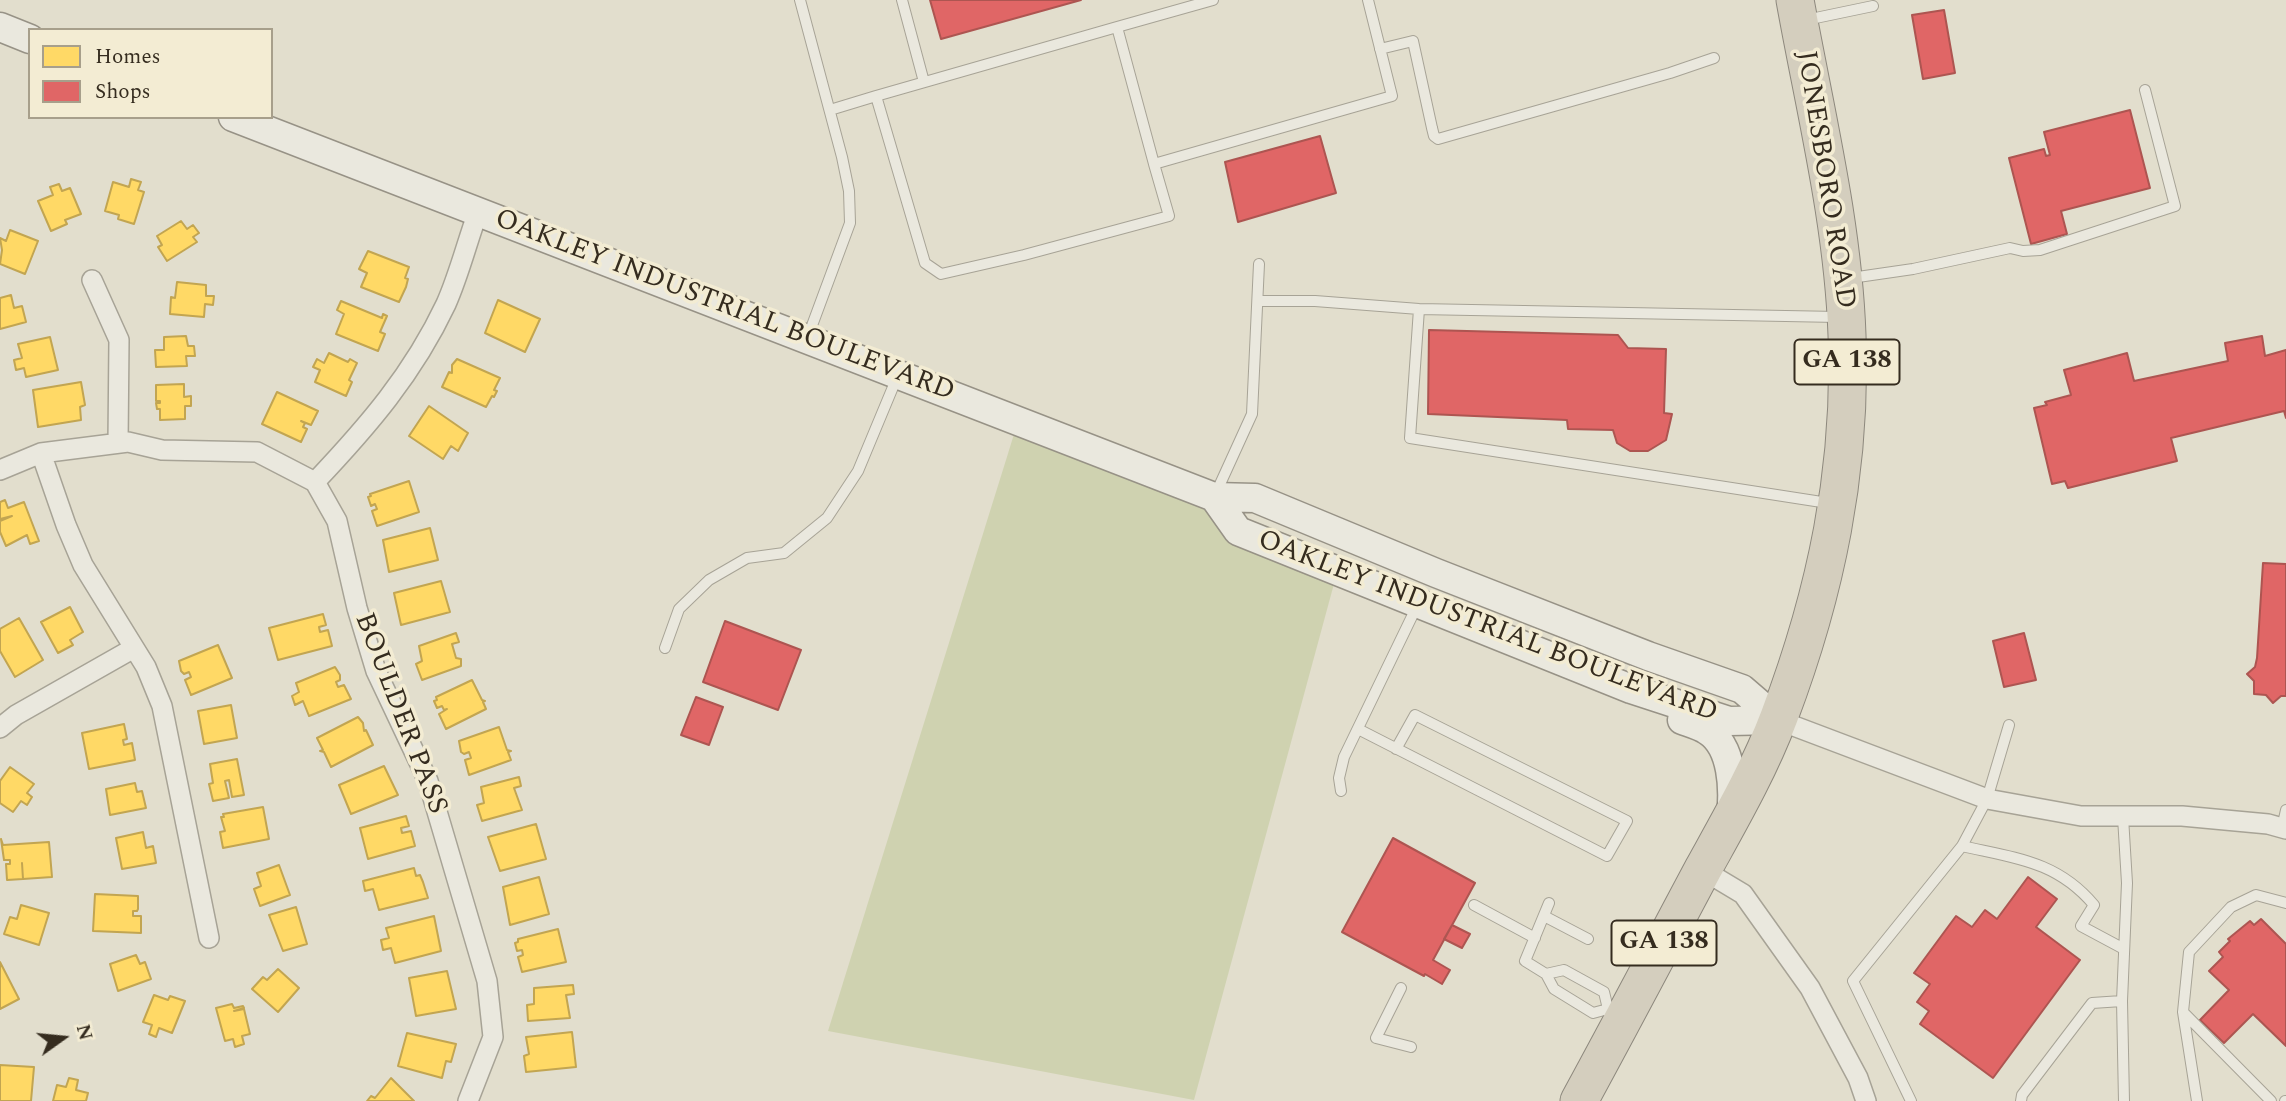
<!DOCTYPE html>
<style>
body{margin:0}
#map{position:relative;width:2286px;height:1101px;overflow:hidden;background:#e2decd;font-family:Spectral,serif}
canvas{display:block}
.legend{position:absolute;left:28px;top:28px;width:245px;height:91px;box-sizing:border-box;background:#f3ecd3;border:2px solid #a79f8b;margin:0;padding:9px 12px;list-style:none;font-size:21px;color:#352c1f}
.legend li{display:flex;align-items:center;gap:14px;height:35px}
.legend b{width:35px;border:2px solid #a79f8b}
.north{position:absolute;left:28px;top:1003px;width:70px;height:70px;-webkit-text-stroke:5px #f3ecd3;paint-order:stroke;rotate:75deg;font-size:19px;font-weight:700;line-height:28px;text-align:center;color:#352c1f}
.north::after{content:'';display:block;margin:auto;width:24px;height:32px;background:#352c1f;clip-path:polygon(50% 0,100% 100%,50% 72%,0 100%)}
</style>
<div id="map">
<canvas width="2286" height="1101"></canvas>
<ul class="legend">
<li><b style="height:19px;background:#ffd966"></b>Homes</li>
<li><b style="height:19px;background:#e06666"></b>Shops</li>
</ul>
<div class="north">N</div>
</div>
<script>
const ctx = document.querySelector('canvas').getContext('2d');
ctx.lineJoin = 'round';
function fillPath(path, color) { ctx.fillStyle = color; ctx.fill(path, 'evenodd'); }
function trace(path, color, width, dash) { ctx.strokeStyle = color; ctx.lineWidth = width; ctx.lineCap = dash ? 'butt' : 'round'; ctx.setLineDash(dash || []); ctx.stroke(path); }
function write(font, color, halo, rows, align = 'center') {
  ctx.font = font + ' Spectral,serif'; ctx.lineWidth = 7; ctx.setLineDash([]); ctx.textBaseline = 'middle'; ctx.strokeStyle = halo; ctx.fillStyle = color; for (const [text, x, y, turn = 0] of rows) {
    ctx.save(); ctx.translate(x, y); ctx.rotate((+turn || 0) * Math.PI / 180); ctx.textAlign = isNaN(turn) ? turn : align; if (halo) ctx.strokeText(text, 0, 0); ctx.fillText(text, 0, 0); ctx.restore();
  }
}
fillPath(new Path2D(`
 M1020,415L1338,569L1194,1100L828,1031Z`), '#cfd2b0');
const homes = new Path2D(`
 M131,179L141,182L138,190L144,192L134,224L118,219L119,215L105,211L113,182L129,187Z
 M59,184L62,191L70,188L81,214L65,220L67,224L51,231L38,201L53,195L50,187Z
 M181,221L187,229L193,225L199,233L193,237L197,242L167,261L158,247L162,245L157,236Z
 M10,230L38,241L25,274L0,264L2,250L0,238L6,241Z
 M368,251L409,267L405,278L408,279L406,287L399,302L361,287L367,273L359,269Z
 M177,282L206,285V296H214L213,305L205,304L204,317L170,314L171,297L175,298Z
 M11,295L14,308L22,306L26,322L0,329V298Z
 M498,300L540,319L525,352L485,333Z
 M341,301L382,318L383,314L387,316L380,332L385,334L378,351L336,334L344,314L337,310Z
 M186,336L188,346H194L195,356H186L187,366L156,367L155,350H164V337Z
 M50,337L58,370L26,377L24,368L16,370L14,360L22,358L18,344Z
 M329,353L348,362L350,359L357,363L349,380L352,382L346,396L315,382L320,370L313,367L317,359L324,363Z
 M457,359L500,378L494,390L497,391L494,397L492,396L486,407L442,387L449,372L452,373V365Z
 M81,382L85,405L80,407L81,420L38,427L33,390Z
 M184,384V397L191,396V406H185V419L160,420V409H157L156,403H160V401H156V385Z
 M277,392L318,411L311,425L301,421L305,423L303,427L307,429L301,442L262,424Z
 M429,406L468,433L458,451L451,446L443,459L409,436Z
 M409,481L419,512L377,526L372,511L377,509L375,504L371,506L368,497L371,496L370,494Z
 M5,500L8,508L24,502L39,541L30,544L27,535L6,546L0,532V521L12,516L0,519V502Z
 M430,528L438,560L389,572L383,540Z
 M441,581L450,612L401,625L394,593Z
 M70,607L83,632L70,640L73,645L58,653L41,622Z
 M323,614L326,625L319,627L320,632L328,630L332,646L278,660L269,628Z
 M19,618L43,660L15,677L0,651V629Z
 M456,633L459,642L452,644L456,658L461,659V666L422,680L416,664L422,661L419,646Z
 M218,645L232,678L191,695L185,680L191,677L189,672L184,674L181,671L179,661Z
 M335,667L340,675V680L336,682L338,687L344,685L351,699L309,716L303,701L295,705L292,696L299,692L296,683Z
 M472,680L482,700L485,701L483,702L486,709L446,729L439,714L447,709L444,710L442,706L437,708L434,701L437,700L436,697Z
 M231,705L237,738L204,744L198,711Z
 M358,717L363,723L364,731L366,730L373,745L331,767L324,752L320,751L323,750L317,738Z
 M124,724L127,739L123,740L124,745L132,743L135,760L89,769L82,733Z
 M499,727L507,750L511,751L508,752L511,760L469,775L465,760L471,758L469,752L464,754L461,752L459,741Z
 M237,759L244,795L232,797L229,780L225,781L229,798L213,801L209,784L213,783L210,764Z
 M384,766L398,795L351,814L339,785Z
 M10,767L34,784L27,793L32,797L27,805L21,801L13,812L0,803V781Z
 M519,777L521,786L514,788L522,810L482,821L477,805L484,803L481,787Z
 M135,783L137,792L142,791L146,808L110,815L106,789Z
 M263,807L269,839L223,848L220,832L225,831L221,817H224L223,814Z
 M406,816L409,826L401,828L402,833L411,831L415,846L368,859L360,828Z
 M536,824L546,859L500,871L488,837Z
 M143,832L146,848L153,846L156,863L122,869L116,838Z
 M1,839L3,845L49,842L52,877L23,879L22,863L23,879L7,880L6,864H10V860H4Z
 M279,865L290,895L260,906L254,889L261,886L257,873Z
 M414,868L416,876L420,875L423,882L428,898L379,910L373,889L365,891L363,881Z
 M539,877L549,914L510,925L503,887Z
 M95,894L138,896V909L137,911H133V916H141V933L93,931Z
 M21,905L49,913L39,945L4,934L10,917L17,919Z
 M296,907L307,944L283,951L269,915Z
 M434,916L441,951L395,963L391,948L383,950L381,940L389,938L386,928Z
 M558,929L566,962L522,972L518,957L523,955L522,950L517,951L515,943L518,942V939Z
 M136,955L140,964L145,962L151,979L118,991L110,964Z
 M0,962L19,999L0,1009Z
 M278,969L299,988L278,1012L252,989L263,977L267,980Z
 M447,971L456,1009L416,1016L409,978Z
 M573,985L574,994L566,995L570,1018L528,1021L527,1005L534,1004V988Z
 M154,995L168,1000L170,996L185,1001L172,1033L159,1028L156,1037L149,1034L152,1025L143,1022Z
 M232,1004L234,1008L243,1006L244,1008L234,1011L244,1009L250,1034L242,1036L244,1044L235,1047L233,1039L225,1041L216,1008Z
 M572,1032L576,1067L526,1072L524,1056L529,1054L526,1037Z
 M407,1033L456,1044L451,1062L446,1061L442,1078L398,1066Z
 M0,1065L34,1067L31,1101H0Z
 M69,1078L78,1080L76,1090L88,1093L86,1101H53L57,1085L66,1087Z
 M391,1078L414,1101H367L371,1096L375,1098Z`);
fillPath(homes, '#ffd966');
trace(homes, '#c2a551', 2);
const shops = new Path2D(`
 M930,0H1081L941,39Z
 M1944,10L1955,73L1923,79L1912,15Z
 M2130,110L2150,188L2061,211L2067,234L2031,244L2009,158L2044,149L2046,156L2050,155L2044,132Z
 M1320,136L1336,193L1238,222L1225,162Z
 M1429,330L1618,335L1628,348L1666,349L1664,413L1672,414L1666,440L1648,451H1630L1617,443L1613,430L1568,429L1567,420L1428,414Z
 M2262,336L2265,356L2286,350V418L2284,411L2171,438L2177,461L2068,488L2065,481L2052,484L2034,408L2047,405L2045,402L2071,395L2064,370L2127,353L2134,381L2228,361L2225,343Z
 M2263,563L2286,564V696H2281L2273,703L2266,695L2254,694V681L2247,674L2255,667L2257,658Z
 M725,621L801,650L778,710L703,682Z
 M2024,633L2036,680L2004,687L1993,641Z
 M696,697L723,707L709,745L681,735Z
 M1393,838L1475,883L1433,960L1450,970L1442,984L1425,974L1424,976L1342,932Z
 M2028,877L2057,899L2036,927L2080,960L1993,1078L1920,1024L1929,1011L1917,1002L1930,984L1914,973L1956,916L1972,927L1985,910L1997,919Z
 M2261,919L2286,944V1046L2253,1014L2224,1043L2200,1020L2229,990L2209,971L2223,957L2219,952L2230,941L2228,939L2250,921L2254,925Z
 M1452,925L1470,934L1462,948L1444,939Z`);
fillPath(shops, '#e06666');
trace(shops, '#ad5551', 2);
const lane = new Path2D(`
 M800,0L842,157L849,191L850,223L807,339
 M902,0L924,82
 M1213,0L1117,27L1154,164L1392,96L1368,0
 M1806,20L1873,6
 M1117,27L876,96L925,263L941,274L1024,255L1169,216L1154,164
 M1380,49L1413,41L1432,128L1434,136L1438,139L1670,73L1714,58
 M830,110L876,96
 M1851,278L1913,269L2010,248L2023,251L2040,250L2175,206L2145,90
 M1258,301H1315L1419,309L1838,317
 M1419,309L1410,438L1828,503
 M1216,493L1252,414L1259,264
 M665,648L679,609L709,580L747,558L784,553L827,518L858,471L898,375
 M1358,729L1607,856L1627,821L1415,715L1396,749
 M1341,791L1339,778L1344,757L1417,606
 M2123,817L2127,883L2122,1001L2124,1101
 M2282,828L2286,810
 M1962,846C2015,858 2057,861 2094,905L2081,926L2124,949
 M1549,903L1525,961L1546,974L1554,989L1593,1013L1608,1009L1619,1014
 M1474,905L1535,938
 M1544,916L1588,939
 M1546,974L1564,970L1604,992L1608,1009
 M1401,988L1376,1038L1411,1047
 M2184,1013L2271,1101
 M1911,1101L1853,981L1962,846L1987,799L2009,725
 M2021,1101L2022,1095L2092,1003L2122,1001
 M2197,1101L2183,1012L2189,952L2231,907L2256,895L2286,903
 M2285,1101H2286`);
const street = new Path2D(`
 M92,280L119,340L118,443
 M41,453L66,525L83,565L146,667L162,706L209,938
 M0,470L41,453L128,442L162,450L257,452L315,482L337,521L357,608L376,671L428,781L487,981L493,1037L468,1101
 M315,482C368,426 413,374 446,304C459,275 467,242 478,212
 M1778,720L1987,799L2081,816H2182L2268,824L2286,829
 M0,728L16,715L134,648
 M1703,870L1743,894L1810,988L1858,1078L1866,1101`);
const secondary = new Path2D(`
 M0,27L30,39
 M233,117L1214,497L1255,498L1436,573L1648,656L1742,689L1778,720
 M1214,497L1238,531L1631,689L1729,721L1778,720
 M1682,720C1690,723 1701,726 1708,731C1733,747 1734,790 1731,816`);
const highway = new Path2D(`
 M1579,1101C1621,1024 1662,946 1703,869C1730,820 1759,770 1779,717C1826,593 1852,469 1847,335C1843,222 1815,111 1795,0`);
trace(lane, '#a7a396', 12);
trace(street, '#a7a396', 22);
trace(secondary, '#979286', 31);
trace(highway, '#8d887d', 39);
trace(lane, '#eae8de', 10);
trace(street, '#eae8de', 19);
trace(secondary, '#eae8de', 28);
trace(highway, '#d4cebe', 37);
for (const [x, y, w] of [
 [1847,362,105],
 [1664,943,105]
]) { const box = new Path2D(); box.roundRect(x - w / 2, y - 22.5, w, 45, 5); ctx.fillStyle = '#f3ecd3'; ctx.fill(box); trace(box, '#352c1f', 2); }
write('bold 26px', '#352c1f', null, [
 ["GA 138",1847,362],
 ["GA 138",1664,943]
]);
write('28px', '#352c1f', '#f3ecd3', [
 ["JONESBORO ROAD",1824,180,81],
 ["OAKLEY INDUSTRIAL BOULEVARD",724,307,21],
 ["OAKLEY INDUSTRIAL BOULEVARD",1487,628,21],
 ["BOULDER PASS",399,714,69]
]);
</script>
